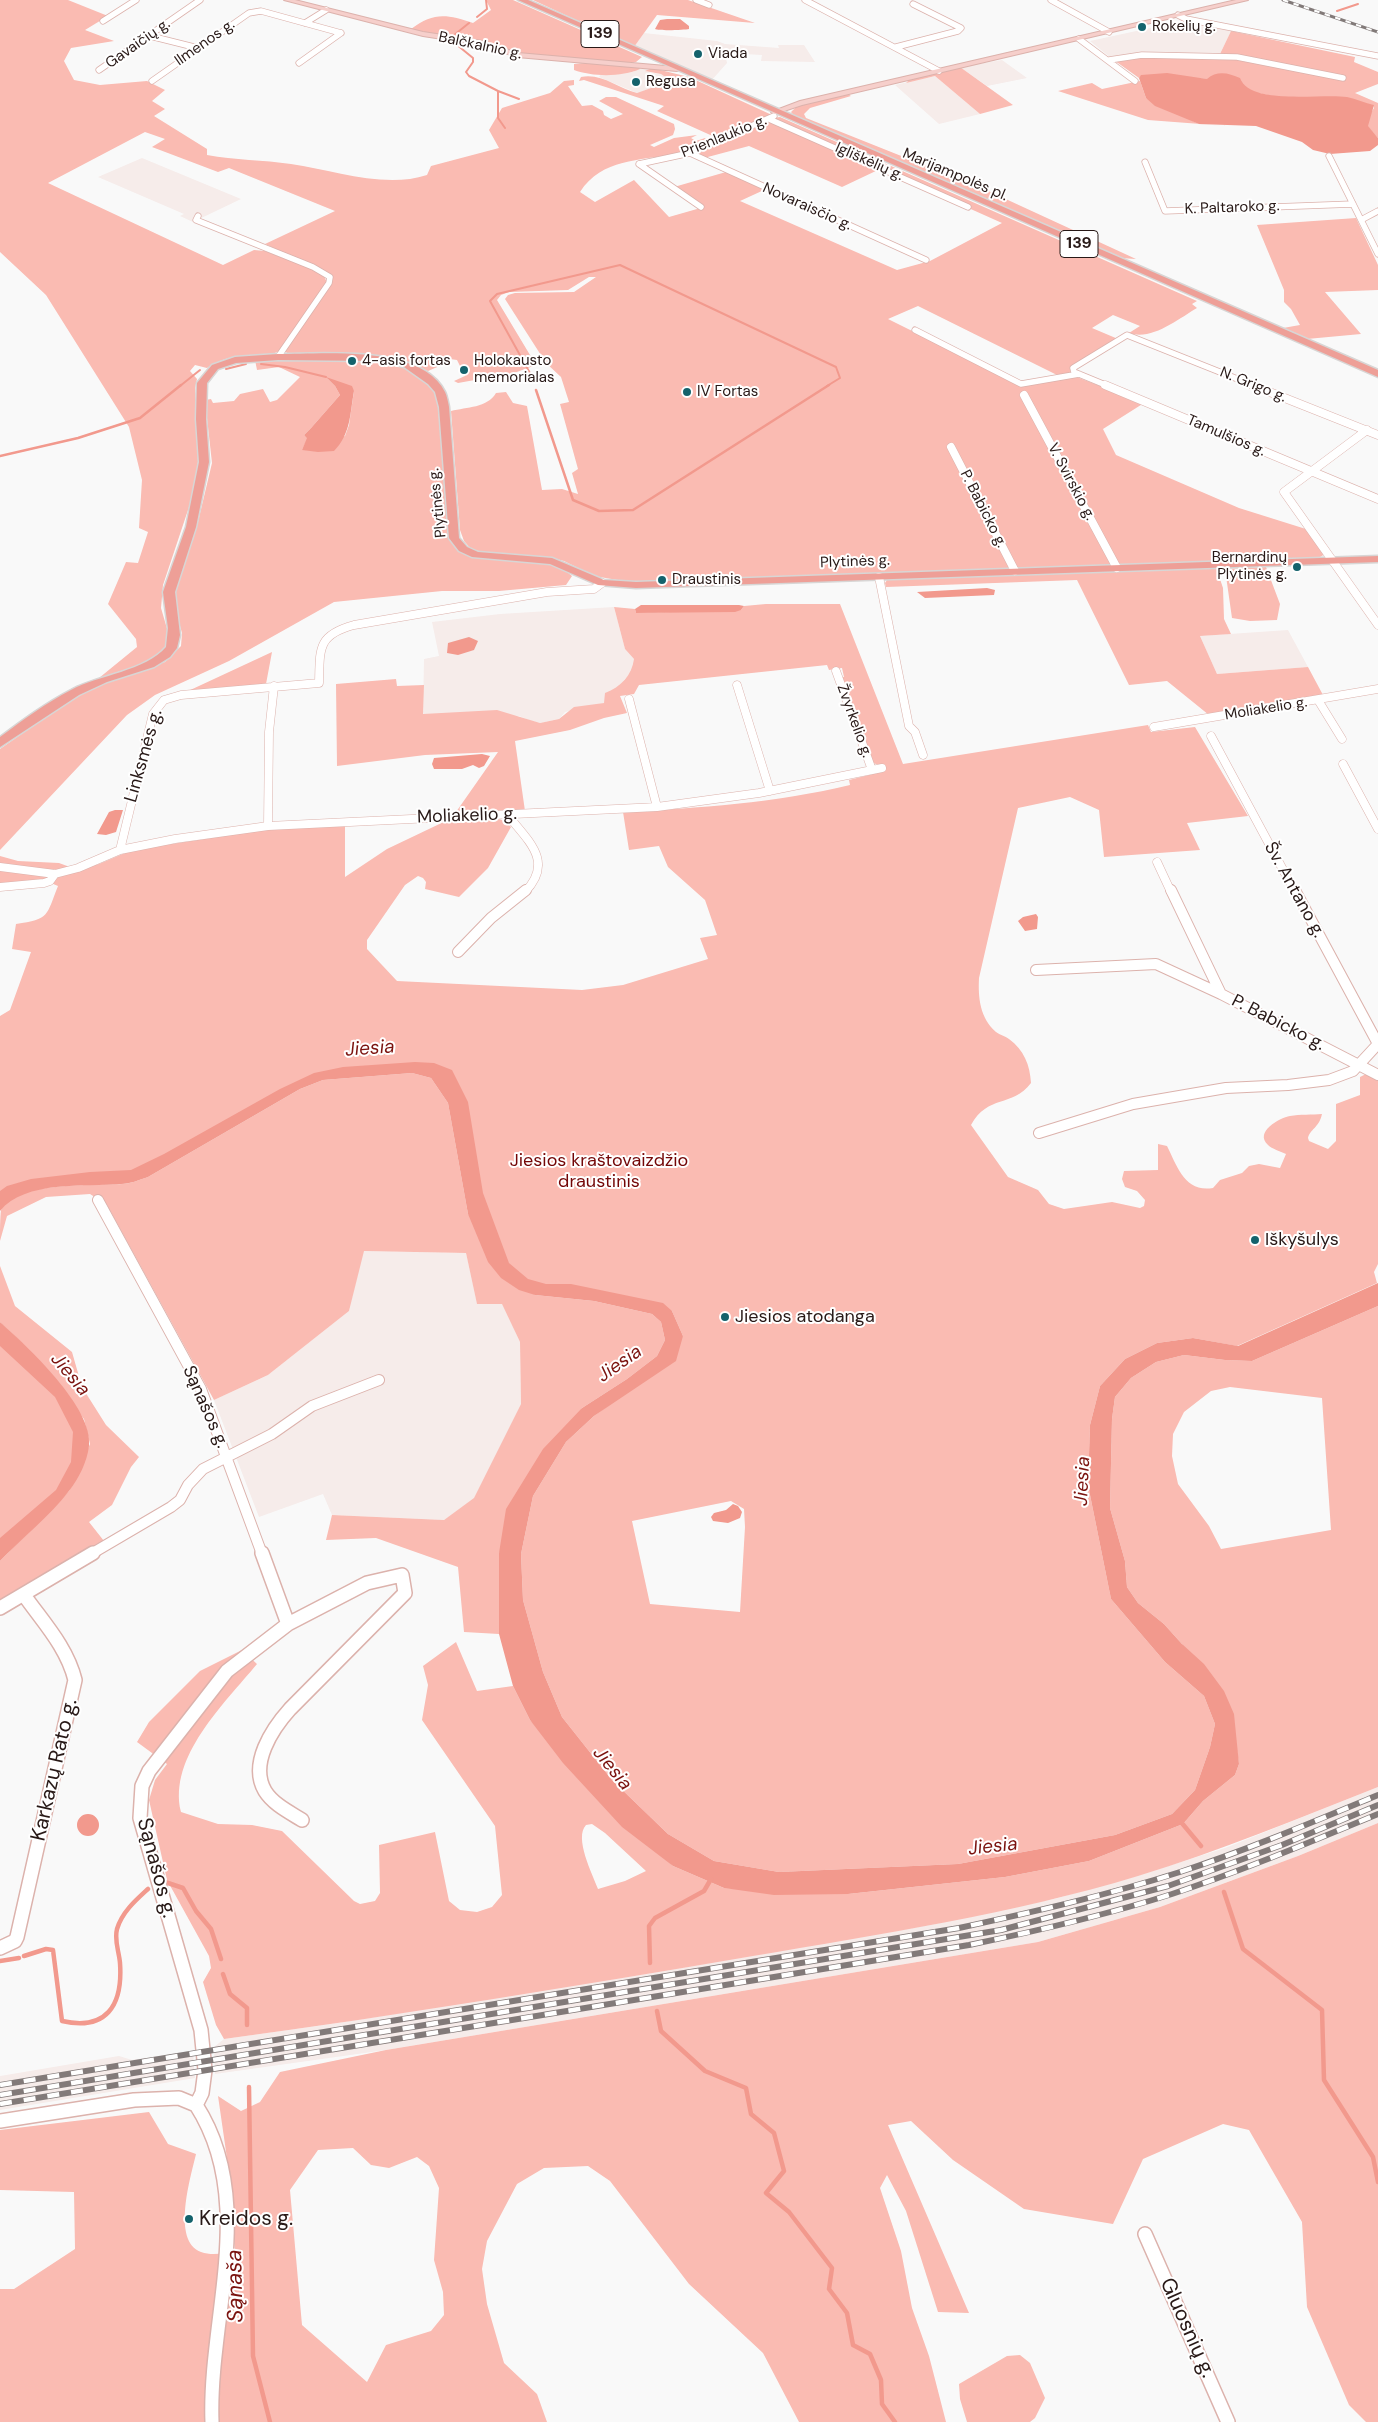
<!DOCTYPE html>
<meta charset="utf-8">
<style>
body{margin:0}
canvas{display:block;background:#f9f9f9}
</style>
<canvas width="1378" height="2422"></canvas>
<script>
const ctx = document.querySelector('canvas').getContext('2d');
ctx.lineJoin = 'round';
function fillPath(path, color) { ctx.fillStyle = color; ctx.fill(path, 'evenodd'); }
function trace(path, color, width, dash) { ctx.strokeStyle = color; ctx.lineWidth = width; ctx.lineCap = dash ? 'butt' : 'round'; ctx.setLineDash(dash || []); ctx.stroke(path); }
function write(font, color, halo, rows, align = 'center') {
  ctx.font = font + ' "DM Sans",sans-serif'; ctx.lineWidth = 4; ctx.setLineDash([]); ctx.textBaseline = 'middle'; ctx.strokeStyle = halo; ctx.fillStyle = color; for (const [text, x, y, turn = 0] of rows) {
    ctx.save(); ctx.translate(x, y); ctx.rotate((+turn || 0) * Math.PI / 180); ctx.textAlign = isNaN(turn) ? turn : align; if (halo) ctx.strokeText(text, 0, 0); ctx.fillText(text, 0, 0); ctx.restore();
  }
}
fillPath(new Path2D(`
 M1178,22L1231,31L1220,54H1142L1111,58L1090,41Z
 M644,33L717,41L725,44L779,48L778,45H804L815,62L761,61L762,55L725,53L727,63L711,81L634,47Z
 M1002,60L1027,78L987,86L960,67Z
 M639,67L652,68L646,72L661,74L672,81L668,84L637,93L599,77L601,74L633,72Z
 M935,76L980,114L939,124L895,85Z
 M142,158L241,199L193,222L180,216L184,214L98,177Z
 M614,607L625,649L634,659L633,670L604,703L565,712L559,719L540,723L531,721L519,716L423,714L424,659L439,656L432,622L500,614Z
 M1288,630L1308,667L1217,674L1200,636Z
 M363,1251L466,1253L477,1303H502L520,1342L521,1404L474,1499L444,1520L332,1515L323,1494L259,1517L214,1400L268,1375L349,1311Z
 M1378,1787V1823L1298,1856L1160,1907L1038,1942L386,2050L215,2074L214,2047L224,2039L331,2024L663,1971L930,1925L1054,1899L1137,1876L1225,1848Z
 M193,2051L195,2078L0,2110V2076L119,2056L132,2060Z`), '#f6ecea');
fillPath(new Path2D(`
 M0,0H68L108,16L85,30L114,41L71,48L64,61L74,80L100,85L147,81L165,90L152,101L165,109L154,116L207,149V155C235,160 263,160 291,164C334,170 384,189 427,175L431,166L499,148L489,130L502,108L550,93L564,81L574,80V85L568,86L582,106L592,105L603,111L604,115L611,119L623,114L599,101L606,97H616L674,124L675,129L673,135L650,145L654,147L674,138L697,135L691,138L696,141L705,138L710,140C699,145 686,152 674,154C640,161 602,158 580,192L595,202L634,180L669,217L704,207L674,187L726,172L764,190L740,201L897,270L930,261L1002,223L917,185L920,183L774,118L780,117L1197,301L1192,304L1197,308C1178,319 1152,341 1129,333L1140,326L1113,315L1092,328L1118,339L1070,367L1071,374L1057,375L918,306L888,319L1019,384L1074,376L1144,403L1103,429L1116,455L1239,508L1309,530L1325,554L1320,557L1289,559L629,582L594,576L564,561L548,557L486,553L471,549L464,541L460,530L451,411C467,407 487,408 496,393L506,392L513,403L527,406L542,490L562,489L578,494L572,473L578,469L560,404L569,402L561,377L546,363L505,299L508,295L515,293L574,292L596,277H589L568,290L509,292L501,295L497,300L536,365L514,373L458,383L454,381L465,376L457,360L443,358L442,365L428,371L396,358L287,353L285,351L333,279L332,276L326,272L265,244L335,211L229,168L218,172L152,147L165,139L145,132L48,183L223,265L254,250L265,251L322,273L327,282L279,351C271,356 264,354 256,355C239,355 221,358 207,368L195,365L190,371L197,379L195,388L198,462L192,498L163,585L161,608L168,632V643L162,653L149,662L99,678L137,647L136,639L108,604L126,562L138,563L148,532L139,528L142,480L129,427L46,295L0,252Z
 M486,0H513L642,57L636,62L628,63L521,54L411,29C433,12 447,14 473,23L491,10Z
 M533,0H688L755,23L657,15L634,47Z
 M1231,31L1355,57L1354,62L1378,72V84L1355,93L1378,103V138L1367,126L1369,116L1374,108L1373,105L1273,96L1252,92L1242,85L1207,79L1142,75L1139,78L1111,58L1142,54H1220Z
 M585,63L639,67L640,69C622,77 593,77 574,70V64Z
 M960,67L1013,105L980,114L935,76L906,83L909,80Z
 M652,68L689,77L772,115L717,138L657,111L664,106L584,80L579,81L581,77C602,73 617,88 637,93L671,81L661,74L645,71Z
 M1140,81L1146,98L1199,124L1227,126L1148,120L1058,91L1092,83L1102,89Z
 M848,94L851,96L810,108L804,114L806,118L984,189L1136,259L1120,258L794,116L791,112L797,106Z
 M768,121L880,169L842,187L749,146L704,158L696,154Z
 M1356,218L1378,265V290L1325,292L1361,334L1307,339L1283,328L1300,325L1291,309L1284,302V290L1257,225Z
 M255,360H373L398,364L427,382L437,396L449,535C456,548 462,553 476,557C504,561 551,556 572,576L566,585L499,591H442L334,602L229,661L155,695L127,715L0,850V749L66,703L96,687L165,662L181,646L182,633L173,601L197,526L212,463L205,400L211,399L213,403L234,401L240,394L263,389L270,402L277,400L300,377L279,367L257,370ZM327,378L354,391L349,425L345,436L302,450L308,438L304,435L311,428L340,395L335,386Z
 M1216,567L1223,588L1224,619L1231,634L1200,636L1217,674L1308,667L1323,695L1209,715L1167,681L1129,685L1077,580L886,587L885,583L887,580Z
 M1266,567L1280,604L1277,620L1250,621L1232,618L1225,569Z
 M766,604H840L903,764L1148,725L1151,732L1195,727L1248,816L1187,823L1200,850L1104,857L1099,810L1070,797L1018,808L979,978C978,998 980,1018 996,1032C1000,1035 1005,1036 1009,1039C1024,1050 1030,1065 1031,1083C1012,1108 988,1094 971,1125L1008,1177L1038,1190L1049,1204L1064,1209L1112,1202L1140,1208L1144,1206L1145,1200L1137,1191L1125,1187L1122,1179L1124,1171L1158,1170V1144L1167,1146C1177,1166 1185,1193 1213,1188L1220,1180L1242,1173L1249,1166L1259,1164L1280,1168L1286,1154C1280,1151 1272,1149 1268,1145C1254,1132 1279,1118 1290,1116C1300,1114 1312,1115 1322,1114C1319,1128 1310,1129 1308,1138L1309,1141L1328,1149L1336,1141V1104L1360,1095V1077L1368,1073L1378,1079V1264L1374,1272L1377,1283L1237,1346L1193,1338L1157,1343L1125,1359L1100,1386L1090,1425L1088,1485L1111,1599L1165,1662L1204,1696L1215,1724L1210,1747L1195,1790L1172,1814L1115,1835L958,1864L779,1872L714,1861L668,1834L612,1780L562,1717L543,1672L523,1600L521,1554L533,1496L566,1442L594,1416L609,1405L683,1336L672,1311L545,1290L505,1270L442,1072L326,1074L151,1169L20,1187L0,1202V1016L10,1010L31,952L12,949L16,924C50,919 46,916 58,886L44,880L0,884V856L18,861L59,863L78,870L99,864L132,850L270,829L345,824V877L387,849L452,818H495L505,821L511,827L488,868L459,897L425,889L426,882L423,878L418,876L405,885L367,940V949L397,981L582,990L623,985L708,959L700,938L717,935L705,900L668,867L659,846L629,850L623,812C699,808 775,803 850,785L849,780L885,771L882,766L873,763L841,677H844L842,668L829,670L827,665L639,685L634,694L620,696L627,713L604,718L570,730L515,741L525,811L456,812L498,752L425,755L337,766L336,684L396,679L397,686L424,685L423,714L497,710L540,723L559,719L574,707L604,703L605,693C621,687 632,675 634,659L625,649L614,607L635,609L636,613L741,610L744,606ZM731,1501L744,1509L745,1527L740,1612L650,1604L632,1521Z
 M272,652L266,684L186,692Z
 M412,1073L431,1078L448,1103L468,1214L535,1295L594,1301L652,1314L661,1322L665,1340L657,1356L627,1379L582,1408L499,1553V1634L464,1632L458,1567L376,1538L326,1540L332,1515L444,1520L474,1498L521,1404L520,1342L502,1304H477L466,1253L364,1251L349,1311L268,1375L214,1400L107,1205L90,1194L46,1197L7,1216L0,1241C0,1233 0,1218 1,1210C14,1181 94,1186 122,1184C130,1184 139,1180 148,1177L300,1089L323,1080Z
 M0,1266L15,1306L72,1352L82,1387L106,1425L139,1457L131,1467L112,1505L89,1522L104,1541L0,1606V1561L69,1491L90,1444L84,1419L21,1342L0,1322Z
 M1378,1306V1787C1299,1818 1220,1851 1138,1876C1013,1914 882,1934 753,1956C577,1986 401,2015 224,2039L216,2025L203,1982L211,1968L209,1956L167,1880L149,1800L155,1780L167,1764L137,1742L149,1722L200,1671L242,1650L257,1664C224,1704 168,1757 181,1812L218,1824L252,1825L282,1831L354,1901L360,1904L375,1901L380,1893L379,1845L435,1832L449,1901L460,1910L477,1912L492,1907L502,1895L495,1826L422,1720L428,1685L423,1666L456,1642L477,1691L513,1686L530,1720L673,1866L724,1888L848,1894L1005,1877L1089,1861L1183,1824L1203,1801L1235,1775L1239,1764L1237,1751L1182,1644L1164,1624L1138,1603L1127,1587L1125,1561L1110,1508L1112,1419L1115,1397L1131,1378L1156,1362L1184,1355L1225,1360L1252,1361ZM1230,1387L1322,1398L1331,1530L1221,1549L1209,1526L1178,1484L1172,1456L1173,1434L1184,1412L1211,1391ZM592,1824L605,1833L646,1871L625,1881L598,1889C592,1873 574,1838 586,1825Z
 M0,1331L51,1384L82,1445L65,1488L0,1546Z
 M1378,1823V2422H1366L1349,2405L1307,2307L1302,2222L1249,2130L1223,2124L1143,2159L1113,2224L1024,2209L953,2160L911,2121L888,2125L969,2313L938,2312L906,2211L887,2175L880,2188L901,2251L912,2308L929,2356L946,2422H799L763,2353L689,2284L610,2181L588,2166L544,2168L517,2184L487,2241L482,2269L487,2304L504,2363L537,2394L547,2422H0V2289H14L75,2249L74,2192L0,2190V2130L149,2112L168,2144L196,2154C191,2176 171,2241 201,2252C212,2256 224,2253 235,2252L231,2186L218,2096L241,2111L260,2102L280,2072L386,2050L1038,1942L1160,1907L1298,1856ZM353,2148L371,2165L389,2168L417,2157L429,2166L439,2188L434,2260L443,2292L444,2315L431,2331L386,2345L367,2382L302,2325L290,2190L318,2150Z
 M1020,2355L1030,2363L1045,2398L1035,2418L1030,2422H967L960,2399L959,2384L1007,2356Z`), '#fabbb2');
fillPath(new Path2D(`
 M667,19H680L689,26V29C685,30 659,31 655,29L660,20Z
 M1167,73L1207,79C1217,70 1229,73 1240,78C1250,106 1322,93 1347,97C1356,99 1365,103 1374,105L1368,126L1378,138V145L1370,151L1330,154L1313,150L1302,142L1256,126L1199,124L1155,106L1146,98L1139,78L1141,75Z
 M326,377L352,386L354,391C350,413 351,434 334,451L318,452L302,450L307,438L304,435L311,428L340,395L335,386Z
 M987,588L995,590L994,595L925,598L917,592Z
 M641,605H739L744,606L741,610L735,612L636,613L635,609Z
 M469,637L478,641L474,650L458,655L447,653L448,643Z
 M482,754L490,756L484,766L479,768L473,765L462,769H434L432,764L434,758Z
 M115,810H123L116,832L106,835L97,834L109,812Z
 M1036,914L1038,917L1037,929L1025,931L1018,921L1023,917Z
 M415,1062L434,1063L452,1070L468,1102L483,1193L509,1263L528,1279L546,1284H571L663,1303L672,1311L683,1336L676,1361L594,1416L566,1442L533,1496L521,1554L523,1600L543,1672L562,1717L612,1780L668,1834L714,1861L779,1872L958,1864L1115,1835L1172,1814L1195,1790L1210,1747L1215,1724L1204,1696L1165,1662L1111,1599L1088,1485L1090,1425L1100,1386L1125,1359L1157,1343L1193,1338L1238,1346L1378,1283V1306L1252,1361L1225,1360L1184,1355L1156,1362L1131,1378L1115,1397L1112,1419L1110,1508L1125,1561L1127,1587L1138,1603L1164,1624L1182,1644L1204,1664L1224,1691L1234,1714L1239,1764L1235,1775L1203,1801L1183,1824L1089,1861L1005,1877L848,1894L774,1895L724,1888L673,1866L622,1827L563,1763L530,1720L513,1686L499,1634V1553L506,1509L543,1449L582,1408L627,1379L657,1356L665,1340L661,1322L652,1314L594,1301L535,1295L519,1290L501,1278L488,1262L468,1214L448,1103L431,1078L412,1073L323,1080L300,1089L148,1177C139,1180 130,1184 121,1184C85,1187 25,1180 0,1211V1191L7,1186L31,1179L90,1172L131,1170L164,1154L280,1089L314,1073L343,1067Z
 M0,1322C27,1346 94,1408 89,1446C87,1462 79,1478 69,1491C50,1516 22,1538 0,1561V1538L56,1490L71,1462L73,1432L55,1397L0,1346Z
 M733,1504L738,1506L742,1512L740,1518L728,1523L713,1521L711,1517L714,1513L726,1510Z
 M77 1825a11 11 0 1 1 22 0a11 11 0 1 1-22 0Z`), '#f2998d');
trace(new Path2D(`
 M1337,11L1358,4
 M477,17L487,9L486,0
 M453,36L469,23
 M451,40L473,58V62L466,72L469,76L498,91V118L505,128
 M498,91L519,99
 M261,364L285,367L326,377
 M226,369L246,364
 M531,375L490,301L497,294L620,265L836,367L840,378L827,386
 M180,386L200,370`), '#f2998d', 2);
trace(new Path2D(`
 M536,390L573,500L599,511L633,510L829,385
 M0,456L78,438L140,418L181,385`), '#f2998d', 2.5);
trace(new Path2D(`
 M1181,1822L1201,1846
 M165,1882L183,1888L196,1911L211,1929L221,1959
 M1224,1892L1243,1949L1322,2010L1324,2080L1373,2157L1378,2182
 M24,1956L46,1949L53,1950L62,2021C106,2031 123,2006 120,1963C119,1951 114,1941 117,1929C122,1912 136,1900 148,1889
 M0,1961L19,1958
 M650,1963L649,1926L655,1918L704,1891L711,1879
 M223,1974L230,1994L247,2008V2025
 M657,2011L661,2031L705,2071L746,2088L751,2114L774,2133L784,2171L766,2193L789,2212L832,2268L829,2289L847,2313L853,2345L870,2354L881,2380L882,2404L895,2422
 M249,2087L253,2356L270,2422`), '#f2998d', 4.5);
const streetFar3 = new Path2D(`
 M696,0L709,5
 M805,0L939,71
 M1051,0L1109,32
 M1178,15L1186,19L1378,56
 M103,21L136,0
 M305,23L326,10
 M150,36L198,48
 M1079,39L1135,81
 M896,47L958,31L961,28L913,4
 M1109,60L1142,55L1237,57L1343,78
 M299,63L341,33
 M99,70L200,0
 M152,81L249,13L261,11L341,33
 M769,119L968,207
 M690,153L926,260
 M1329,156L1378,254
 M1145,162L1165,211L1353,204
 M639,164L690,153L774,116
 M639,164L701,207
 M198,216L196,220L313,267L330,277L329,283L278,357
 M1361,220L1378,211
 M915,330L1021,384L1079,374
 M1108,386L1074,372L1073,368L1127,335L1255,386`);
const streetFar2 = new Path2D(`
 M1105,385L1378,499
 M1252,385L1378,435
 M1024,395L1117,568
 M1367,430L1284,492L1378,625
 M951,447L1015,571
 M879,577L909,726L915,732L923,755
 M836,671L872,770
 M737,685L770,791
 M629,699L657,807
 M1318,700L1342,739
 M1154,727L1378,689
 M1211,736L1295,892
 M1343,764L1378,829
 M507,814C527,840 555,861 525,892
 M268,826L269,732L274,686
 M120,850L153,714L164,700L181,695L319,683C320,649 317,635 354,625L547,592L594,589L602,583
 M1157,862L1171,892
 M0,867L55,874L78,868L120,850L175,839L268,826L657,807L759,793L882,768
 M0,887L44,883L50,881L55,874`);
const streetFar1 = new Path2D(`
 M1171,890L1221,994L1378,1075
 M1295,890L1378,1044
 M458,952L491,918L526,890
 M1036,970L1156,964L1221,994
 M1039,1133L1133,1104L1226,1088L1288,1085L1329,1080L1353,1071L1378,1044
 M98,1200L201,1389L262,1554
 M91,1554L171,1507L180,1500L188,1485L203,1469L272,1434L312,1406L379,1380`);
const street = new Path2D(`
 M262,1553L288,1624
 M0,1608L93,1553
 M0,1948L15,1941L17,1937L75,1680C67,1647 43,1622 24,1595
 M196,2105L202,2093L205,2070L201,2030L140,1818L142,1786L149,1771L227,1671L288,1624L367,1583L402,1575L405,1593L290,1709C272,1729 249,1764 265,1791C273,1804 289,1812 302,1820
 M196,2105C258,2201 208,2318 212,2422
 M0,2121L134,2100L179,2098L196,2105
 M1145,2234L1228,2422`);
const secondary = new Path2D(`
 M284,0H295L423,32L482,41L518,53L677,67L681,69L677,71L517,57L481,45L423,36Z
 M1236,0H1248L802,105L775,114L771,112L800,101Z`);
const primary = new Path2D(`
 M518,0H528L1378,370V377Z
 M278,354C322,354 422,344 445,392C447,396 448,402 449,407L459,538L467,547L478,552L552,558L604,580L636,582L1378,556V562L636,588L598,585L550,564L472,557L459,551L449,538L439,407L435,392L428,384L404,367L380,361L278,360L236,363L218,369L207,383L206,419L209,462L196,527L175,592L180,635L177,648L170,657L154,667L107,682L79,695L0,747V737C23,720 46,703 71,690C98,675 146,671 166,647L168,628L163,592L186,527L199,462L196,419L197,383L212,365L235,357Z`);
trace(streetFar3, '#dcb2ac', 7);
trace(streetFar2, '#dcb2ac', 9);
trace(streetFar1, '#dcb2ac', 12);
trace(street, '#dcb2ac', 16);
trace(secondary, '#dcb2ac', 2);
trace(primary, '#d8d6d5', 3);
trace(streetFar3, '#fff', 5.5);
trace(streetFar2, '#fff', 8);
trace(streetFar1, '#fff', 10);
trace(street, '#fff', 13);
fillPath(secondary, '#f6cfcb');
fillPath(primary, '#ee9f97');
const railFar1 = new Path2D(`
 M1283,0L1378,32`);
const rail = new Path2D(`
 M0,2085L959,1928C1033,1912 1108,1895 1180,1872C1247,1850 1313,1822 1378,1795
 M0,2095L1001,1930L1168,1886L1282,1845L1378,1805
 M0,2104L969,1945C1037,1931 1106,1915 1172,1894C1242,1871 1310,1842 1378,1814`);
trace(railFar1, '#827a79', 3);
trace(rail, '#827a79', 6);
trace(railFar1, '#fff', 2, [5.5]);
trace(rail, '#fff', 4.5, [12]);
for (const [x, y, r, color] of [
 [1142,27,5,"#14626c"],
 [698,54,5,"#14626c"],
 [636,82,5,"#14626c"],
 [352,361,5,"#14626c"],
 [464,370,5,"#14626c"],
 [687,392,5,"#14626c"],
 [1297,567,5,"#14626c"],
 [662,580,5,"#14626c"],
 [1255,1240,5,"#14626c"],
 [725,1317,5,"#14626c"],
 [189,2219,5,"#14626c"]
]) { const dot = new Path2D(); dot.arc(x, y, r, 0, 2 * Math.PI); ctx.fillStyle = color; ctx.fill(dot); trace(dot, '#fff', 2); }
write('15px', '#281917', '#fff', [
 ["Rokelių g.",1152,27],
 ["Viada",708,54],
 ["Regusa",646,82],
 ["4-asis fortas",362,361],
 ["Holokausto",474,361],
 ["memorialas",474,378],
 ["IV Fortas",697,392],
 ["Bernardinų",1287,558,"right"],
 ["Plytinės g.",1287,575,"right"],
 ["Draustinis",672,580]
], 'left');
write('15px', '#281917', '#fff', [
 ["Ilmenos g.",205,43,-35],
 ["Gavaičių g.",138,44,-35],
 ["Balčkalnio g.",480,46,12],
 ["Prienlaukio g.",724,137,-22],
 ["Igliškėlių g.",869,162,24],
 ["Marijampolės pl.",955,175,23],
 ["Novaraisčio g.",807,207,24],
 ["K. Paltaroko g.",1232,208,-2],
 ["N. Grigo g.",1253,385,22],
 ["Tamulšios g.",1226,436,23],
 ["V. Svirskio g.",1071,482,62],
 ["Plytinės g.",438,503,-96],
 ["P. Babicko g.",983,509,63],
 ["Plytinės g.",855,562,-2],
 ["Moliakelio g.",1266,709,-9],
 ["Žvyrkelio g.",854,721,70]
]);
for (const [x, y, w] of [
 [600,34,38],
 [1079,244,38]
]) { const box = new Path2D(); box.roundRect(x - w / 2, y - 13.5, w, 27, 4); ctx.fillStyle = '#fff'; ctx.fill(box); trace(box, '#281917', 1); }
write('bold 16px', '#281917', null, [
 ["139",600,34],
 ["139",1079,244]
]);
write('18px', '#281917', '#fff', [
 ["Linksmės g.",144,756,-74],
 ["Moliakelio g.",467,816,-2],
 ["Šv. Antano g.",1294,890,61],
 ["P. Babicko g.",1278,1023,27],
 ["Sąnašos g.",205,1407,66]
]);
write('18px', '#730707', '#fff', [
 ["Jiesios kraštovaizdžio",599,1161],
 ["draustinis",599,1182]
]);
write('18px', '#281917', '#fff', [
 ["Iškyšulys",1265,1240],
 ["Jiesios atodanga",735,1317]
], 'left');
write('italic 19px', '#7b130f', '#fff', [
 ["Jiesia",370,1049,-4],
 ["Jiesia",620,1364,-35],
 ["Jiesia",70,1375,50],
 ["Jiesia",1083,1481,-87],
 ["Jiesia",612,1769,51],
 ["Jiesia",993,1847,-6]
]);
write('21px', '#281917', '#fff', [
 ["Karkazų Rato g.",55,1770,-77],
 ["Sąnašos g.",156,1868,75],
 ["Gluosnių g.",1187,2328,66]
]);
write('21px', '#281917', '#fff', [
 ["Kreidos g.",199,2219]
], 'left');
write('italic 22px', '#7b130f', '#fff', [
 ["Sąnaša",236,2286,-91]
]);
</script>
